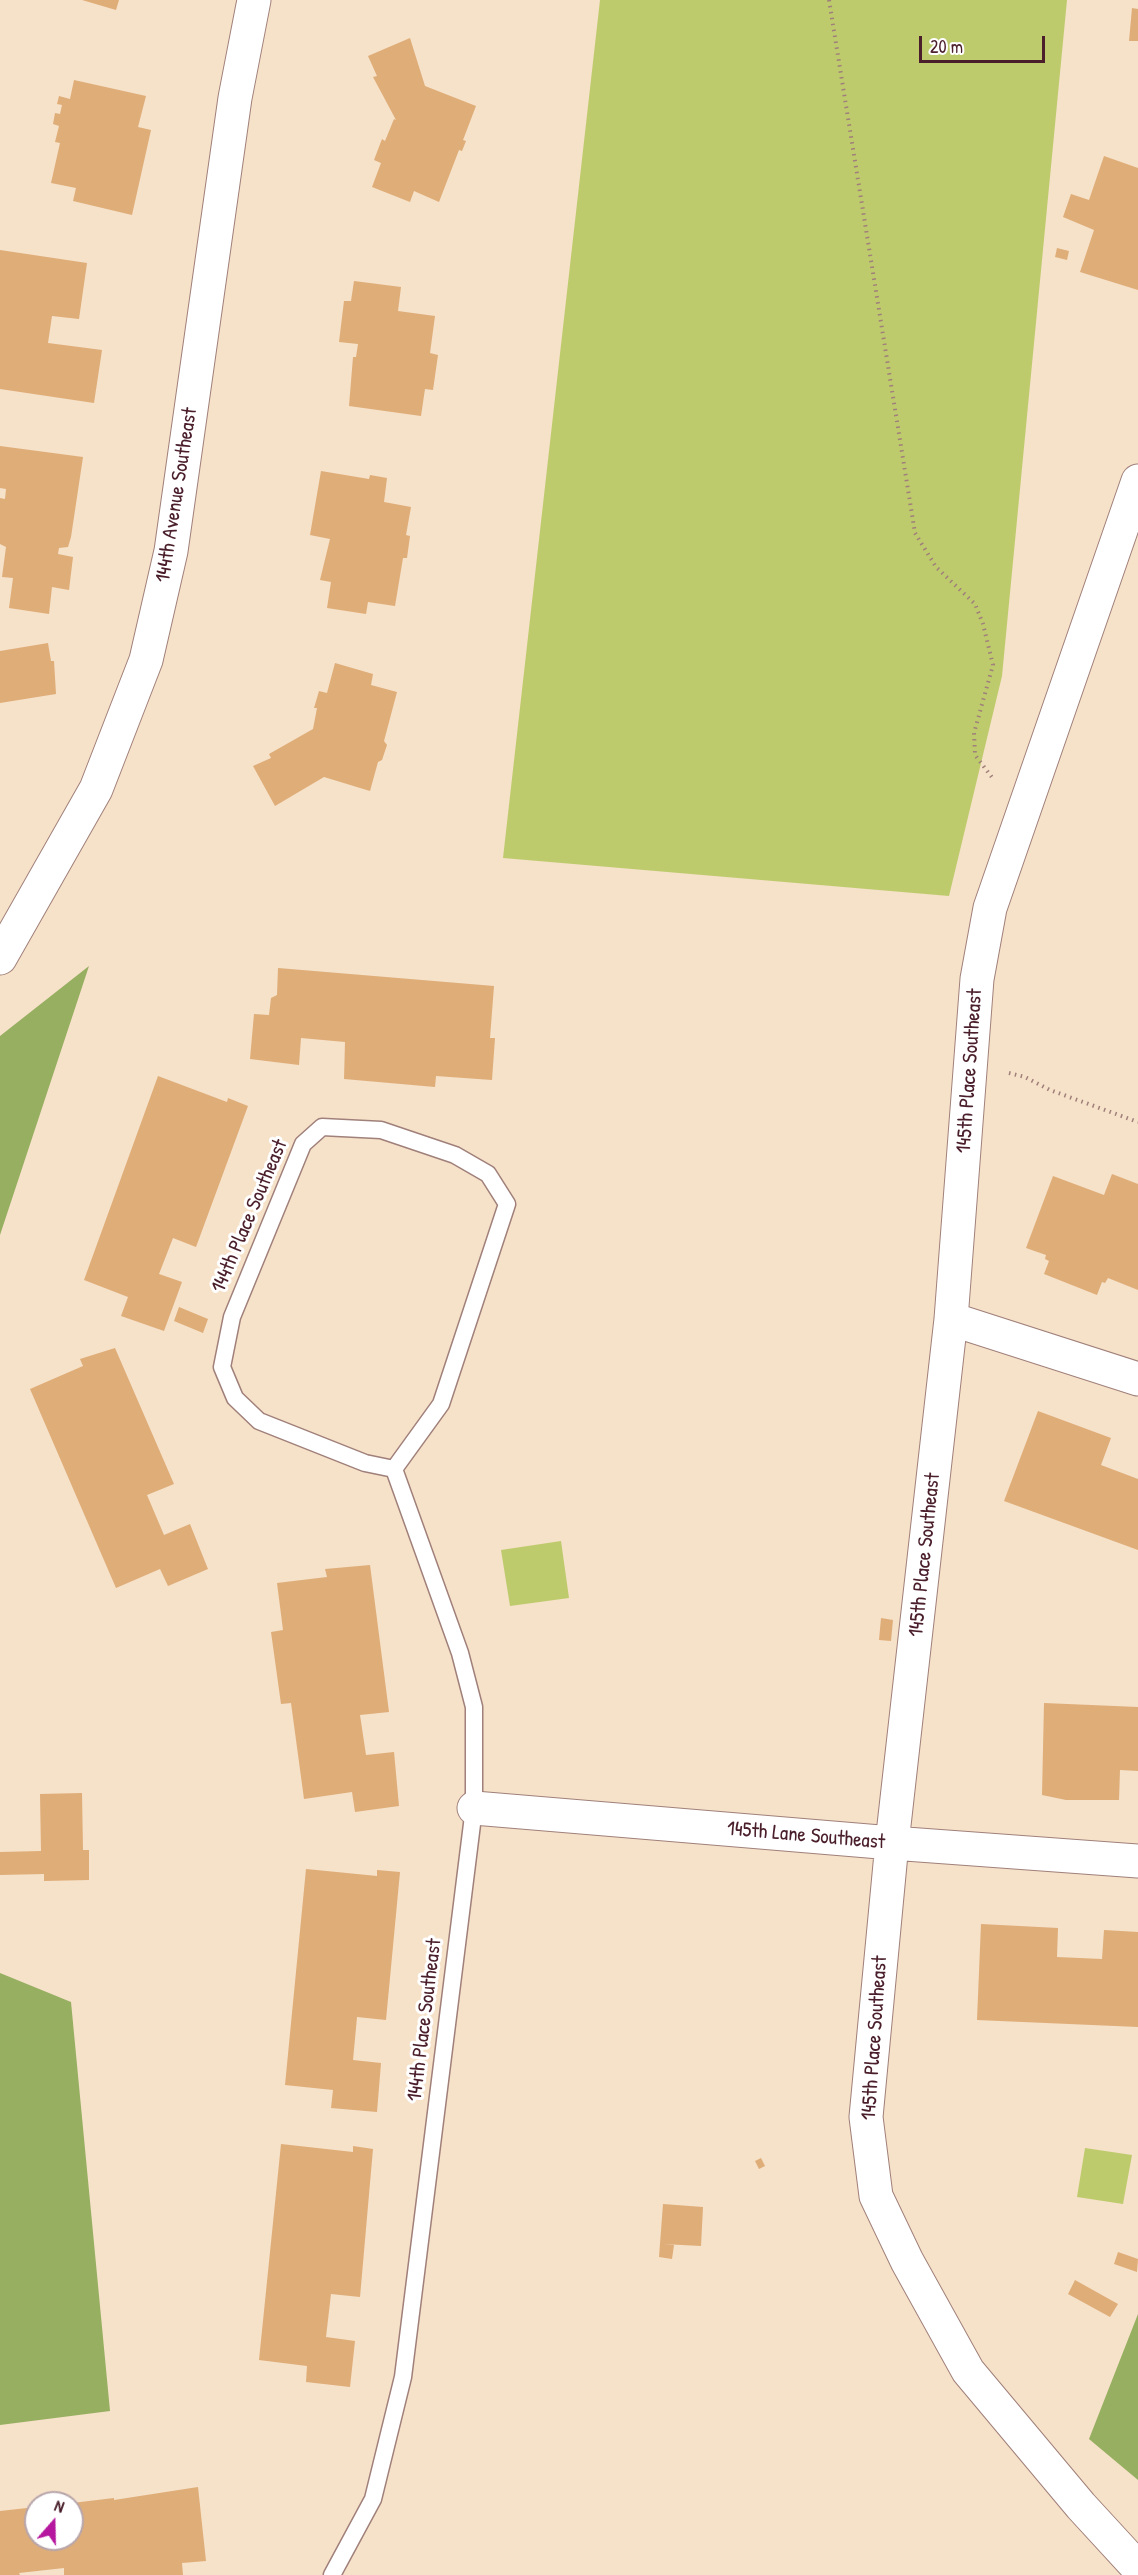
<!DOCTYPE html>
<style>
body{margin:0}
#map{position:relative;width:1138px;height:2575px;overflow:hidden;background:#f6e1c9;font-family:"Patrick Hand",sans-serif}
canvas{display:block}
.north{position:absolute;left:24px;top:2491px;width:60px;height:60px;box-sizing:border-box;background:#fff;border:2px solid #b7a5aa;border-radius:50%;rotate:20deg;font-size:16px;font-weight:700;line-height:24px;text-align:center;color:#4a1f2b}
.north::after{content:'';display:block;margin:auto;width:21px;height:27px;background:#b5179e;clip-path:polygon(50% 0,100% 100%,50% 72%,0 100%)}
.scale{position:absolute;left:919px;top:36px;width:126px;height:27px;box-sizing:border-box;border:3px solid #4a1f2b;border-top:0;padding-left:8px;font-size:18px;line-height:21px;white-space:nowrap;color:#4a1f2b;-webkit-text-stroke:4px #fff;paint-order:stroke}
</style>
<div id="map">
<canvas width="1138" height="2575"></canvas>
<div class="north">N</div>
<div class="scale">20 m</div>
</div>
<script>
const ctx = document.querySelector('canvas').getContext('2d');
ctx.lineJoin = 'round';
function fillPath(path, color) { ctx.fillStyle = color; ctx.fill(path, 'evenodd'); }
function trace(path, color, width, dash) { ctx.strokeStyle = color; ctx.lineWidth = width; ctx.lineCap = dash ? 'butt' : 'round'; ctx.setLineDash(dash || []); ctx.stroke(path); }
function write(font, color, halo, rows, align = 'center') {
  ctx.font = font + ' "Patrick Hand",sans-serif'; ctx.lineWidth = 6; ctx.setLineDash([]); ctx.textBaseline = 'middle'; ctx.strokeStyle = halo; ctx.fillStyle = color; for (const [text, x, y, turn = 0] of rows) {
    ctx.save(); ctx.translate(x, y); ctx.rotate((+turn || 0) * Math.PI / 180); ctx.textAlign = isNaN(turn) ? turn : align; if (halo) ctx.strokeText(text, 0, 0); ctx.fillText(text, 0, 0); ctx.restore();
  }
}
fillPath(new Path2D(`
 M600,0H1067L1002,676L949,896L503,858Z
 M561,1541L569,1598L510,1606L501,1550Z
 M1085,2148L1132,2155L1123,2204L1077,2197Z`), '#becb6d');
fillPath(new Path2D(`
 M89,966L0,1235V1036Z
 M0,1973L71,2002L110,2411L0,2425Z
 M1138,2314V2480L1089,2439Z`), '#96af60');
fillPath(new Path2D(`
 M82,0H119L116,10Z
 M1132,8L1138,9V41H1129Z
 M410,38L425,86L476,106L463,140L466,141L462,151L459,150L439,202L414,191L410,202L372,187L381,163L374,160L382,139L385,141L394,119L396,120L373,77L377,76L368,56Z
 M74,80L146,96L138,127L151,130L132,215L73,201L76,188L51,183L60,143L55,142L59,126L53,124L55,113L60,114L62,105L57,104L59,96L70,99Z
 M1104,156L1138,168V290L1080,272L1094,230L1063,217L1071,194L1089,200Z
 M1057,248L1069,251L1067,260L1055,257Z
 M0,250L87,263L79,319L52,316L48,343L102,350L94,403L0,389Z
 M354,281L401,287L398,311L435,316L430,353L438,355L433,390L425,389L421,416L349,406L353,357H356L358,344L339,342L344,301H351Z
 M0,446L83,457L71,537L68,547L59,548L58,554L73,557L69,590L52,587L49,614L9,608L13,578L2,577L6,547L0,544V498L5,499L6,489L0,488Z
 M321,471L369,479L370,475L387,478L384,502L411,507L406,535L410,536L407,558H403L395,606L368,602L366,614L327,608L331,582L320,580L330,539L310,535Z
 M48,643L51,661H54L56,694L0,703V651Z
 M335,663L373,674L371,685L397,692L384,741L387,745L382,760L378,762L370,791L324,777L275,806L253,766L271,758L269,754L313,729L317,708H314L319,691L327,693Z
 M278,968L494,986L490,1038H495L492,1080L436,1076L435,1087L344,1079L345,1042L301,1038L299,1065L250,1059L254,1014L269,1015L271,998L277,995Z
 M158,1076L227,1102L228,1098L248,1106L196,1247L173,1238L159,1274L182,1282L164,1331L121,1316L128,1297L84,1280Z
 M1112,1174L1138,1184V1290L1108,1278L1105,1283L1102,1282L1097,1295L1044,1274L1049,1261L1045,1259L1046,1255L1026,1248L1053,1176L1104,1195Z
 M179,1307L208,1319L203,1333L174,1321Z
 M115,1348L174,1484L147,1495L164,1535L190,1524L208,1569L168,1586L160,1569L116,1588L30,1389L83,1366L80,1359Z
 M1038,1411L1111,1438L1101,1465L1138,1479V1550L1004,1501Z
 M370,1565L389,1712L360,1715L366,1755L394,1752L399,1806L355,1812L352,1792L304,1799L291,1703L281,1704L271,1632L283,1630L277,1583L327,1577L325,1569Z
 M881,1618L893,1620L891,1641L879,1640Z
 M1044,1703L1138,1707V1771L1120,1770L1119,1800H1066L1042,1795Z
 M82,1793L83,1850H89V1880L44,1881V1874L0,1875V1852L41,1851L40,1794Z
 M306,1869L377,1876V1870L400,1872L386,2020L357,2017L353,2060L381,2063L377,2112L331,2108L333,2090L285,2085Z
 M981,1924L1058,1928L1057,1957L1102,1959L1104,1930L1138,1932V2027L977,2020Z
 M281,2144L353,2152V2146L373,2149L360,2297L331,2294L326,2337L355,2341L350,2387L306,2382L307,2366L259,2360Z
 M761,2158L765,2166L759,2169L755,2161Z
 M663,2204L703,2207L701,2246L663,2244L674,2245L672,2259L659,2257Z
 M1118,2252L1138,2259L1137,2272L1114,2264Z
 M1075,2280L1118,2304L1110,2317L1068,2294Z
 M198,2487L206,2561L182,2563L183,2575H64V2568L19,2573L20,2575H0V2511L36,2507V2539H72V2503L114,2498V2500Z`), '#dfad78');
const service = new Path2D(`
 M322,1127L381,1130L455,1155L488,1174L507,1204L441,1404L394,1469L365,1463L259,1421L235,1398L222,1367L232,1317L303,1144Z
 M332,2575L373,2499L403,2377L474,1808V1707L460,1653L394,1469`);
const minor = new Path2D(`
 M1138,481L990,908L977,979L951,1319L892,1843L866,2117L876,2196L907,2261L968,2371L1081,2506L1138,2568
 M0,958L96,789L146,660L171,551L235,98L254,0
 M951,1319L1138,1379
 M474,1808L892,1843L1138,1861`);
trace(service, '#a0807a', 19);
trace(minor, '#a0807a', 35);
trace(new Path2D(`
 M829,0L915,533L936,567L975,604L983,624L993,665L974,733L975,755L994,780
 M1009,1073L1025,1077L1050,1090L1138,1122`), '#a0807a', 4, [1.5, 4.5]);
trace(service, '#fff', 16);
trace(minor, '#fff', 33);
write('21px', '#4a1f2b', '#fff', [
 ["144th Avenue Southeast",177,495,-81],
 ["145th Place Southeast",970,1071,-86],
 ["144th Place Southeast",250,1216,-67],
 ["145th Place Southeast",925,1555,-84],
 ["145th Lane Southeast",806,1836,5],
 ["144th Place Southeast",425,2020,-83],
 ["145th Place Southeast",875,2038,-86]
]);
</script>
